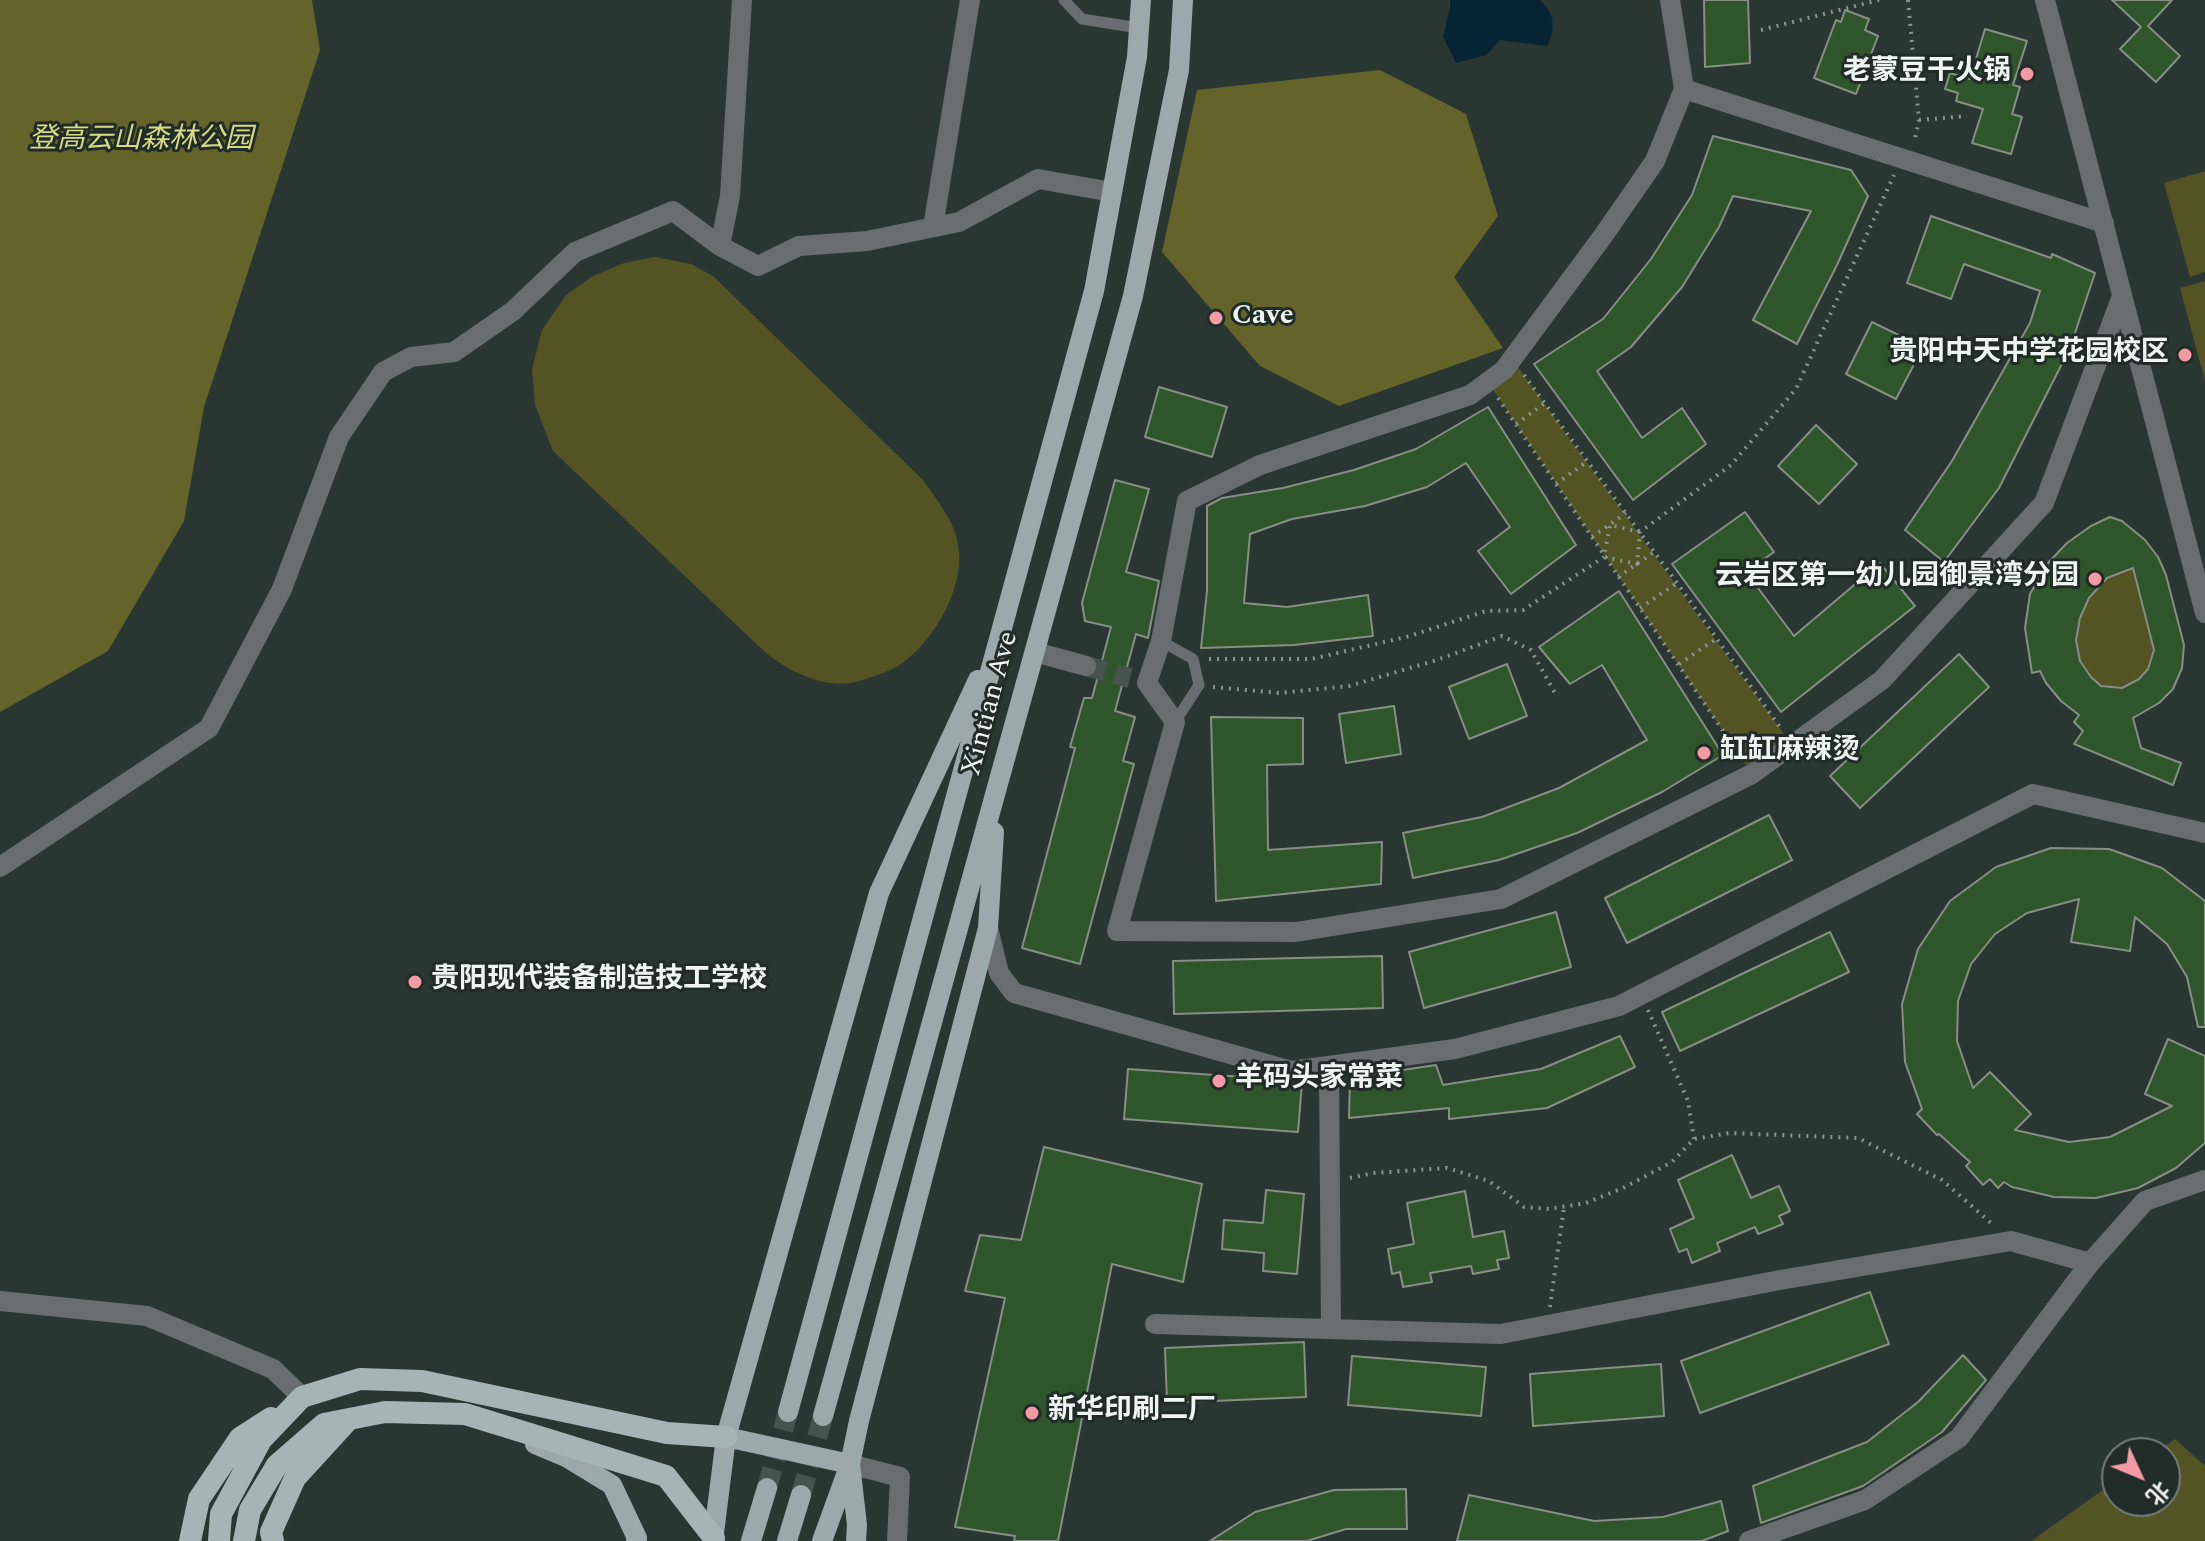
<!DOCTYPE html>
<meta charset="utf-8">
<style>
body{margin:0}
#map{position:relative;width:2205px;height:1541px;overflow:hidden;background:#2a3632;font-family:Spectral,"Noto Sans SC",serif}
canvas{display:block}
.north{position:absolute;left:2101px;top:1437px;width:80px;height:80px;box-sizing:border-box;background:#212b28;border:2px solid #737c79;border-radius:50%;rotate:134deg;font-size:22px;font-weight:700;line-height:32px;text-align:center;color:#eef5f3}
.north::after{content:'';display:block;margin:auto;width:28px;height:36px;background:#f49aa5;clip-path:polygon(50% 0,100% 100%,50% 72%,0 100%)}
</style>
<div id="map">
<canvas width="2205" height="1541"></canvas>
<div class="north">北</div>
</div>
<script>
const ctx = document.querySelector('canvas').getContext('2d');
ctx.lineJoin = 'round';
function fillPath(path, color) { ctx.fillStyle = color; ctx.fill(path, 'evenodd'); }
function trace(path, color, width, dash) { ctx.strokeStyle = color; ctx.lineWidth = width; ctx.lineCap = dash ? 'butt' : 'round'; ctx.setLineDash(dash || []); ctx.stroke(path); }
function write(font, color, halo, rows, align = 'center') {
  ctx.font = font + ' Spectral,"Noto Sans SC",serif'; ctx.lineWidth = 6; ctx.setLineDash([]); ctx.textBaseline = 'middle'; ctx.strokeStyle = halo; ctx.fillStyle = color; for (const [text, x, y, turn = 0] of rows) {
    ctx.save(); ctx.translate(x, y); ctx.rotate((+turn || 0) * Math.PI / 180); ctx.textAlign = isNaN(turn) ? turn : align; if (halo) ctx.strokeText(text, 0, 0); ctx.fillText(text, 0, 0); ctx.restore();
  }
}
fillPath(new Path2D(`
 M2205,171V272L2190,277L2164,183Z
 M655,257L691,264L713,276L923,480C937,500 954,520 958,545C966,587 933,644 898,666C888,672 862,681 851,683C820,687 789,671 766,653L553,451L535,405L532,369L542,330L566,295L593,276L624,263Z
 M2205,281V381L2180,288Z
 M1512,359L1792,745L1752,774L1488,382Z
 M2133,568C2137,584 2155,640 2153,652C2151,665 2144,677 2133,682C2129,684 2126,687 2122,688C2095,693 2077,664 2076,641C2076,619 2089,595 2105,581C2112,574 2124,571 2133,568Z
 M2175,1439L2205,1466V1541H2031L2117,1480V1501H2165V1453H2155Z`), '#535324');
fillPath(new Path2D(`
 M0,0H312L320,50L204,407L184,521L108,651L0,712Z
 M1380,70L1466,114L1498,216L1454,277L1503,348L1339,406L1260,366L1162,252L1197,90Z`), '#63632a');
fillPath(new Path2D(`
 M1450,0H1539C1555,11 1556,30 1547,46L1500,40L1486,55L1456,63L1443,37L1450,8Z`), '#072435');
const building = new Path2D(`
 M1704,0H1748L1750,63L1705,67Z
 M2112,0H2172L2148,26L2180,56L2156,82L2120,49L2141,27Z
 M1845,10L1869,19L1865,30L1878,36L1856,94L1814,78L1836,20L1841,22Z
 M1985,29L2027,41L2013,85L2020,87L2012,114L2022,117L2011,154L1972,143L1983,109L1956,101L1958,93L1945,89L1950,73L1970,79Z
 M1713,136L1851,170L1868,196L1837,265L1797,344L1753,320L1811,211L1733,196L1719,227L1682,287L1631,347L1597,371L1642,438L1682,408L1706,444L1633,500L1534,364L1603,319L1651,259L1692,195Z
 M1931,216L2051,258L2052,254L2095,273L2070,348L1999,488L1944,562L1905,530L1952,461L2030,323L2040,291L1964,264L1951,299L1907,283Z
 M1872,322L1923,347L1896,399L1846,374Z
 M1159,387L1227,407L1212,457L1145,437Z
 M1488,407L1576,545L1511,594L1478,551L1510,527L1466,463L1427,487L1365,506L1292,519L1250,534L1244,603L1287,607L1368,595L1373,636L1294,645L1201,648L1207,591V506L1222,498L1283,488L1354,470L1416,449Z
 M1816,425L1857,464L1819,504L1778,466Z
 M1115,480L1149,489L1126,572L1159,581L1148,638L1136,634L1115,711L1135,717L1123,761L1134,764L1080,964L1022,948L1075,748L1070,747L1084,698H1092L1111,627L1085,621L1082,603Z
 M1745,512L1774,552L1746,572L1794,636L1880,563L1915,606L1781,712L1672,564Z
 M2110,517L2122,521L2145,540L2158,557L2166,575L2184,645L2182,668L2173,689L2159,703L2133,718L2141,748L2181,763L2173,785L2074,744L2083,731L2074,722L2079,715L2061,701L2046,683L2040,671L2032,673L2025,628L2030,594L2048,563L2067,543L2091,526ZM2133,568L2154,650L2148,669L2139,679L2122,688L2101,686L2091,677L2080,661L2076,640L2080,618L2089,598L2107,578Z
 M1619,591L1723,755L1662,792L1577,833L1499,860L1413,878L1403,833L1482,817L1559,788L1647,740L1602,665L1570,684L1539,647Z
 M1959,654L1989,687L1860,808L1830,776Z
 M1507,664L1527,716L1469,739L1449,687Z
 M1394,706L1401,754L1346,763L1339,714Z
 M1211,717L1303,718V764L1267,765L1268,850L1382,842L1381,884L1216,901Z
 M1769,815L1792,860L1627,943L1605,898Z
 M2051,848L2109,849L2162,868L2205,901V1027H2198L2187,977L2167,944L2135,917L2130,951L2071,942L2079,899L2027,913L1995,934L1971,964L1958,1001L1957,1041L1973,1088L1990,1072L2031,1114L2015,1130L2069,1142L2110,1137L2172,1106L2145,1094L2168,1039L2205,1056V1143L2176,1168L2138,1188L2096,1198L2054,1197L2012,1187L2004,1182L1998,1188L1990,1179L1983,1185L1966,1166L1970,1162L1939,1134L1937,1135L1917,1114L1922,1109L1905,1062L1902,1004L1918,949L1950,901L1996,867Z
 M1556,912L1571,967L1424,1008L1409,952Z
 M1830,932L1849,972L1680,1051L1662,1012Z
 M1382,956L1383,1008L1174,1014L1173,961Z
 M1620,1036L1635,1067L1547,1108L1449,1119V1108L1349,1118L1350,1078L1436,1065L1443,1085L1541,1069Z
 M1128,1069L1272,1079L1288,1084L1302,1083L1298,1132L1124,1119Z
 M1044,1147L1202,1184L1183,1282L1112,1264L1058,1541H1014L1015,1536L955,1527L1005,1298L965,1291L980,1235L1021,1240Z
 M1732,1155L1751,1198L1779,1186L1790,1211L1779,1216L1783,1224L1758,1234L1755,1227L1717,1243L1720,1251L1692,1263L1687,1249L1679,1252L1670,1229L1694,1218L1678,1180Z
 M1266,1190L1304,1194L1297,1274L1263,1271L1264,1253L1222,1249L1224,1220L1263,1223Z
 M1465,1191L1473,1237L1504,1231L1509,1258L1497,1260L1499,1269L1473,1274L1471,1266L1430,1273L1432,1282L1403,1287L1400,1272L1392,1274L1388,1249L1414,1244L1407,1203Z
 M1870,1292L1889,1344L1700,1413L1681,1361Z
 M1304,1342L1306,1397L1167,1403L1165,1348Z
 M1963,1355L1986,1380L1942,1432L1863,1486L1761,1523L1753,1486L1867,1442L1918,1402Z
 M1352,1356L1486,1367L1481,1416L1348,1405Z
 M1661,1364L1664,1416L1533,1426L1530,1374Z
 M1406,1489L1407,1529H1346L1307,1541H1210L1255,1512L1334,1490Z
 M1469,1495L1594,1521L1663,1517L1721,1501L1728,1531L1702,1541H1457Z`);
fillPath(building, '#2f552b');
trace(building, '#868e85', 2);
trace(new Path2D(`
 M1086,666L1130,678`), '#47534f', 20, [20, 10]);
trace(new Path2D(`
 M767,1488L788,1412
 M801,1495L823,1416`), '#47534f', 20, [20, 10]);
trace(new Path2D(`
 M1908,0L1919,120L1914,143
 M1761,30L1879,0
 M1919,120L1967,116
 M1524,375L1677,583L1782,730
 M1498,398L1742,759
 M1516,424L1545,403
 M1556,484L1588,461
 M1640,532L1610,525L1604,557L1637,564L1640,532L1731,465L1796,389L1894,175
 M1592,537L1626,513
 M1618,577L1654,552
 M1640,608L1677,583
 M1209,659H1312L1410,636L1486,611L1523,610L1604,557
 M1679,664L1716,639
 M1213,687L1279,693L1349,686L1437,660L1502,636L1531,650L1556,695
 M1648,1010L1688,1101L1694,1139
 M1350,1178L1373,1173L1447,1168L1489,1181L1524,1207L1549,1209L1586,1203L1623,1188L1672,1162L1694,1139L1729,1133L1858,1138L1942,1180L1991,1223
 M1550,1307L1564,1207`), '#8a9491', 4, [2, 6]);
trace(new Path2D(`
 M1064,0L1082,19L1139,28
 M1161,641L1193,659L1199,685L1175,722`), '#686e6f', 11);
trace(new Path2D(`
 M1670,0L1684,89L2104,223
 M2045,0L2205,613
 M1684,89L1655,161L1603,236L1504,370L1470,395L1260,465L1187,501L1161,641L1147,683L1175,722L1117,931L1296,932L1501,899L1752,774L1882,680L2044,503L2122,296
 M933,227L970,0
 M720,246L730,196L742,0
 M1035,652L1086,666
 M0,867L209,728L282,589L339,437L383,372L411,357L454,352L513,311L575,252L673,211L720,246L758,266L799,246L867,241L959,222L1038,179L1112,192
 M988,928L999,973L1014,993L1291,1071L1455,1049L1619,1006L2033,794L2205,833
 M1329,1066L1331,1329
 M0,1301L147,1316L273,1369L302,1397
 M1155,1324L1501,1334L1780,1280L2011,1241L2090,1263
 M850,1464L900,1477L897,1541
 M1749,1541L1865,1500L1959,1438L2090,1263L2145,1201L2205,1180`), '#686e6f', 20);
trace(new Path2D(`
 M788,1412L1094,291L1137,57L1141,0
 M823,1416L1133,296L1179,70L1183,0
 M726,1437L850,1464L857,1525L856,1541
 M535,1444L566,1457L612,1485L637,1538L636,1541
 M713,1541L726,1437L879,893L978,680
 M751,1541L767,1488
 M787,1541L801,1495
 M822,1541L850,1464L859,1421L988,928L994,832`), '#9ca8aa', 20);
trace(new Path2D(`
 M190,1541L199,1499L240,1438L271,1418
 M219,1541L221,1514L261,1440L302,1397L360,1379L422,1381L667,1433L726,1437
 M244,1541L250,1510L277,1465L324,1424L385,1412L465,1414L666,1476L714,1538
 M273,1541L271,1532L295,1478L349,1419`), '#a6b4b6', 22);
for (const [x, y, r, color] of [
 [2027,74,8,"#f49aa5"],
 [1216,318,8,"#f49aa5"],
 [2185,355,8,"#f49aa5"],
 [2095,579,8,"#f49aa5"],
 [1704,753,8,"#f49aa5"],
 [415,982,8,"#f49aa5"],
 [1219,1081,8,"#f49aa5"],
 [1032,1413,8,"#f49aa5"]
]) { const dot = new Path2D(); dot.arc(x, y, r, 0, 2 * Math.PI); ctx.fillStyle = color; ctx.fill(dot); trace(dot, '#212b28', 3); }
write('bold 28px', '#eef5f3', '#212b28', [
 ["老蒙豆干火锅",2011,74,"right"],
 ["Cave",1232,318],
 ["贵阳中天中学花园校区",2169,355,"right"],
 ["云岩区第一幼儿园御景湾分园",2079,579,"right"],
 ["缸缸麻辣烫",1720,753],
 ["贵阳现代装备制造技工学校",431,982],
 ["羊码头家常菜",1235,1081],
 ["新华印刷二厂",1048,1413]
], 'left');
write('italic 28px', '#d8da83', '#212b28', [
 ["登高云山森林公园",141,142]
]);
write('28px', '#eef5f3', '#212b28', [
 ["Xintian Ave",992,704,-75]
]);
</script>
